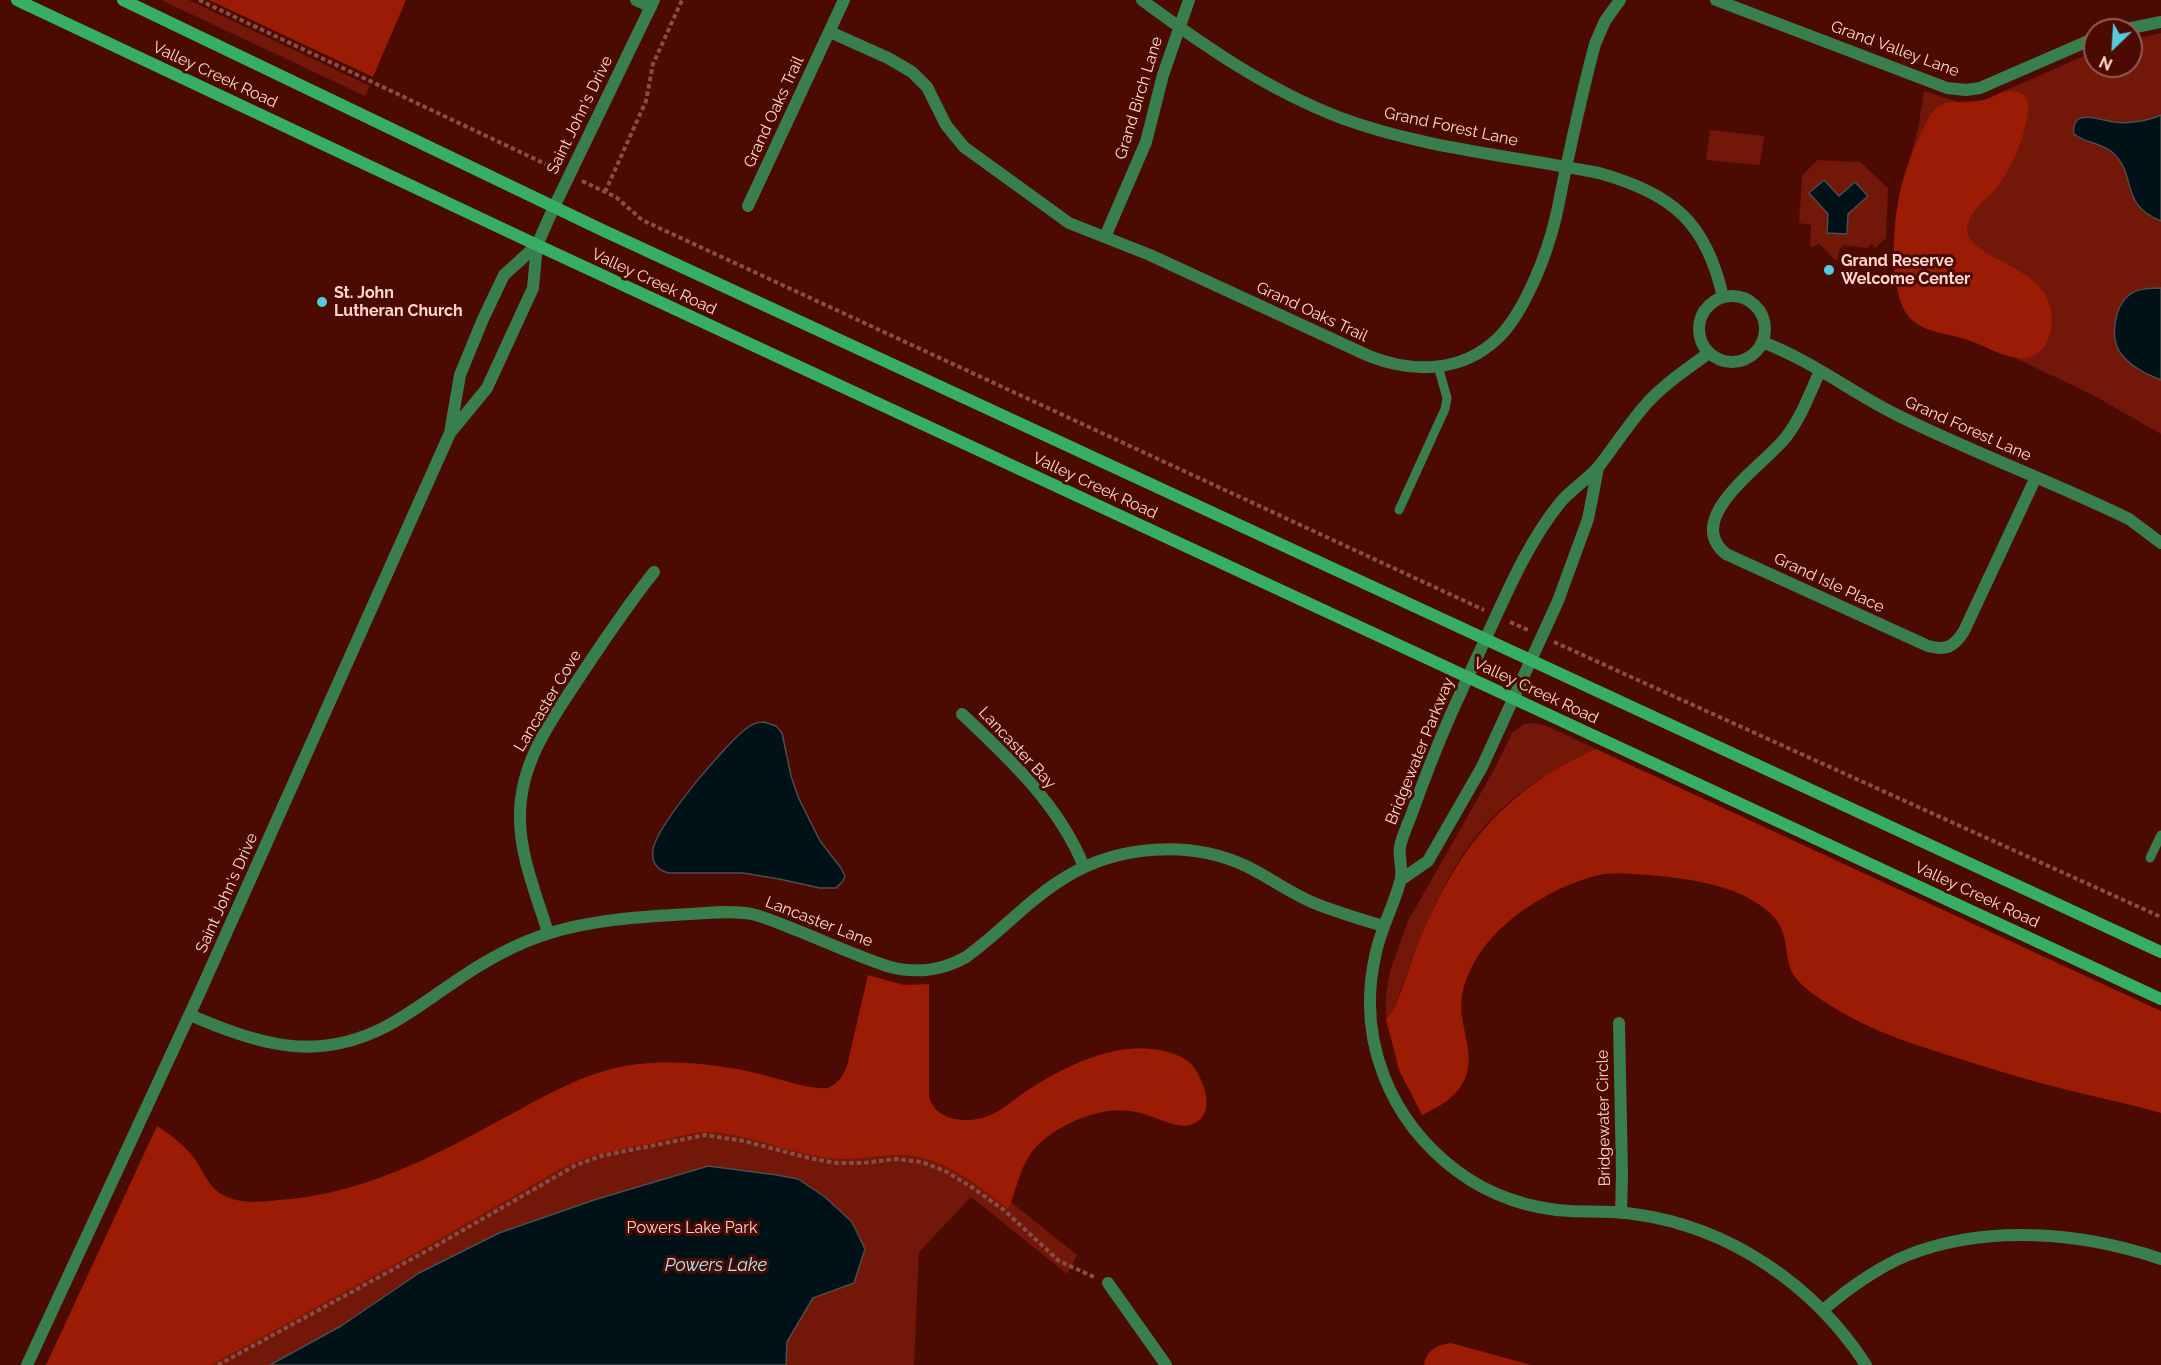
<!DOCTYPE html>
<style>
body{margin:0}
#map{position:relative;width:2161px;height:1365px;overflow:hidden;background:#4b0b03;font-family:Raleway,sans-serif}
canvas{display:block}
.north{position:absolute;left:2083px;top:18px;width:60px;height:60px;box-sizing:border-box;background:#4b0b03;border:2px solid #935c54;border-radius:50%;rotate:205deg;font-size:16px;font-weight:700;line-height:24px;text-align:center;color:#ffd6cd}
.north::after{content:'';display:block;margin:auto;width:21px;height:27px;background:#55cadf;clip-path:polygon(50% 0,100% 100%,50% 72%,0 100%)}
</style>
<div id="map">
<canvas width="2161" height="1365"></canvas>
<div class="north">N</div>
</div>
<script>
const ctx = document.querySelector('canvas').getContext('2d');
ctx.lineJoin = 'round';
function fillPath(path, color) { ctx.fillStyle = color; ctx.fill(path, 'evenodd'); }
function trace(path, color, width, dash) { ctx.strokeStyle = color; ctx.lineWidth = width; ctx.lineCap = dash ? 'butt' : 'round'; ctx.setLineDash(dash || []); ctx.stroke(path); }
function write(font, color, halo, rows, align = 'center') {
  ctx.font = font + ' Raleway,sans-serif'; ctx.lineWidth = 6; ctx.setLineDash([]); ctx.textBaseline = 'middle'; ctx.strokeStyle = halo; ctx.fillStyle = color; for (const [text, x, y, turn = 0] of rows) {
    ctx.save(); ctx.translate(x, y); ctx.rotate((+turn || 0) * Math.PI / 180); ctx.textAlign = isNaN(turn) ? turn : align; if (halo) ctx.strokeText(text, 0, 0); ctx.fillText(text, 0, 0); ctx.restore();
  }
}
fillPath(new Path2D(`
 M161,0H189L370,86L365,96Z
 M2161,33V434L2093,395L2009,355L1910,158L1918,129L1924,91L1959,102L1984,100L2095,51V66H2131V40Z
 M1710,130L1764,136L1760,165L1706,160Z
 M1817,160L1860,162L1888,188L1886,238L1875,248L1872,244L1867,248L1844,245L1839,250L1838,260H1835L1819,243L1814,247L1810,246L1811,225L1799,223L1802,176Z
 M1532,723L1547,726L1596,749C1561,765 1525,786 1497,813C1444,865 1418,942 1394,1010L1386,1019V995L1390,971L1408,921L1495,768L1512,733L1524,724Z
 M873,977L904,985H927L926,1134L1077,1255L1067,1274L971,1197L919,1252L914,1365H46L207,1215L345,1214L675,1086L840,1115Z`), '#731708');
fillPath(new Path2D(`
 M209,0H406L373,77Z
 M2005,91L2019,92L2027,98C2033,121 2012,168 1998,186C1984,204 1970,206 1967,231C1975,264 2050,264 2052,318C2052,329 2049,339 2043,348C2024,372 1990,347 1968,340C1949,333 1923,333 1909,317C1887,290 1893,220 1901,188C1905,170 1912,153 1920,136C1925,126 1929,113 1939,106C1950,99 1964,104 1975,102C1986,100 1995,96 2005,91Z
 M1596,749L2161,1011V1113C2126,1103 2091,1096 2056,1087C2023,1079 1990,1068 1957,1058C1923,1047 1888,1037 1856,1020C1839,1011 1803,991 1793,974C1783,955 1790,932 1772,915C1740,884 1690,879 1648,875C1634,874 1619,872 1604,874C1583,878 1559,888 1541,899C1504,920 1471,952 1462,995C1459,1013 1465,1030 1468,1048C1473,1085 1452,1101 1422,1115L1399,1070L1386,1019L1394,1010C1403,987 1410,964 1419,941C1458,848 1502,791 1596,749Z
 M868,975L904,985L929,984V1096C934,1120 965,1124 985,1117C1001,1112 1014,1099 1028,1090C1066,1065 1121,1038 1168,1052C1178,1055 1190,1060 1195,1069C1205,1084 1216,1115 1193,1124C1179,1130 1158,1118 1144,1114C1133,1111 1120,1109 1108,1111C1081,1115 1042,1133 1028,1158C1018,1174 1016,1193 1008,1209C977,1184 938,1153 895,1155C872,1156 851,1161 827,1158C791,1153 757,1138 721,1133C696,1130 673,1138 649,1144C619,1150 590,1154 562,1168L417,1252L211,1365H46L157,1126C171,1135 184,1145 194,1158C204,1172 209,1189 225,1196C241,1204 261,1202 278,1200C360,1195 431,1158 502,1119C536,1101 570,1080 608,1070C654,1057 714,1063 760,1074C776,1078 812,1090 827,1088C838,1085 843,1075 847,1066Z
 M1451,1343L1531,1365H1424C1427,1350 1436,1345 1451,1343Z`), '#9b1b04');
const water = new Path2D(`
 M2161,115V221C2118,204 2138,174 2112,152C2101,143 2085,143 2074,134C2073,129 2074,120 2081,118C2091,115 2104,121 2114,122C2127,124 2149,121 2161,115Z
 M1824,180L1839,196L1855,182L1868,196L1848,214L1847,234L1827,233L1828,214L1809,193Z
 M2161,288V380C2146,374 2133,368 2122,355C2109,340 2114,307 2129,295C2138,288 2151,288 2161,288Z
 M764,722L776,726L782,733L791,776L799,799L820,841L841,868L845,876L843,881L836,888H820L779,879L743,873H669C657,870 651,862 653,849C658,824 725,744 747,728C752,724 757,722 764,722Z
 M708,1166L777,1175L798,1179L825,1197L852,1222L865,1249L854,1283L813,1298L787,1342L786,1365H270L341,1326L419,1273L499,1233L594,1200Z`);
fillPath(water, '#001217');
trace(water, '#4c4d4e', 1.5);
trace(new Path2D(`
 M199,0L556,169
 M582,181L616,197L642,220L1484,610
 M605,192L646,101L653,64L682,0
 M1510,622L1528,630
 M1554,642L2161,917
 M218,1365L432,1248L576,1165L601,1156L705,1135L744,1141L809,1158L837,1163H863L896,1159L922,1162L947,1172L973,1188L1004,1210L1059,1261L1094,1277`), '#874e46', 4, [4.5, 3]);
trace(new Path2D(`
 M1399,510L1445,409L1447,398L1438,366
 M2150,858L2161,835`), '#397e4f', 9);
trace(new Path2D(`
 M636,0L651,7
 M1142,0C1204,46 1268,90 1341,118C1422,148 1514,156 1599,173C1672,194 1706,221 1723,297
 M1716,0L1947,88L1966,90L1980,88L2095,38
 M2122,30L2161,22
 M830,32L888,58L912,72L927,87L946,125L964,147L1069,223L1150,255L1369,356C1412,373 1461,373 1497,339C1521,317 1542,266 1551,235C1558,213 1561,190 1566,168C1575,126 1584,85 1595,44L1605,21L1620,0
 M748,206L844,0
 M554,207L654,0
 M1105,237L1146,142L1163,75L1189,0
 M1699 329a33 33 0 1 1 66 0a33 33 0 1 1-66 0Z
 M1762,342C1811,360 1852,393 1899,416C1974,453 2053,482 2129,519L2161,543
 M1709,353C1688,368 1666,383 1648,402C1630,422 1616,444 1600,465C1589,479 1571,489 1559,504C1532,538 1514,577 1496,616C1481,648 1466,681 1451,714C1437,746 1424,779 1412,813C1408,824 1402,836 1400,847C1398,858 1404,871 1400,882C1393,908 1380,930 1375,957C1357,1039 1389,1120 1457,1171C1489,1195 1529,1209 1570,1211C1591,1212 1612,1211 1634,1214C1730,1227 1814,1285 1866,1365
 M1820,371C1810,393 1801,418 1786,437C1766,464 1681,517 1726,554L1928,646C1946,651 1954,647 1964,631L2036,477
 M962,714C1009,758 1060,806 1084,867
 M1402,879L1428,861L1482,767L1558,601L1588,519L1598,468
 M548,933C537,896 520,857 520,818C519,760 555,715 585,669C607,636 629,603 654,572
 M190,1015C258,1044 315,1063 385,1027C408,1015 429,999 450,985C481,963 513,944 550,933C596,919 641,917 689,914C709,913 731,910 752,914C768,918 783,925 799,931C828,943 857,956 887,966C914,974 942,971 966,957C1001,932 1029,899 1066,877C1118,845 1190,840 1246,866C1269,877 1290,893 1314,903C1336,912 1360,919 1383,926
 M1619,1023L1622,1175L1621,1213
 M1108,1283L1166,1365
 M1823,1310C1849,1288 1876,1268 1908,1255C1987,1224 2082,1232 2161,1259`), '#397e4f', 12);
trace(new Path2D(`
 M451,432L487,388L533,288L537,245L554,207
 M27,1365L200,992L450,433L460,375L483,319L504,275L537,245`), '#397e4f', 12);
trace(new Path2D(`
 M17,0L537,245L2161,999
 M123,0L600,229L2161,952`), '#36af64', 12);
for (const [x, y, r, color] of [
 [1829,270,6,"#55cadf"],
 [322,302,6,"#55cadf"]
]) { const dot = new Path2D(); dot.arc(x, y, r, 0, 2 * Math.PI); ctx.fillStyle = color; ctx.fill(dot); trace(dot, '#4b0b03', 2); }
write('16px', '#ffd6cd', '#4b0b03', [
 ["Grand Valley Lane",1895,49,20],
 ["Valley Creek Road",215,75,25],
 ["Grand Birch Lane",1139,98,-73],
 ["Grand Oaks Trail",774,112,-65],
 ["Saint John's Drive",580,115,-64],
 ["Grand Forest Lane",1451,127,12],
 ["Valley Creek Road",654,282,25],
 ["Grand Oaks Trail",1312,312,25],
 ["Grand Forest Lane",1968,429,24],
 ["Valley Creek Road",1095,486,25],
 ["Grand Isle Place",1829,583,25],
 ["Valley Creek Road",1536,691,25],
 ["Lancaster Cove",548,701,-59],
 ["Lancaster Bay",1017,748,47],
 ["Bridgewater Parkway",1420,751,-68],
 ["Saint John's Drive",227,893,-66],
 ["Valley Creek Road",1977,895,25],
 ["Lancaster Lane",819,922,21],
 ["Bridgewater Circle",1604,1118,-91]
]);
write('bold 16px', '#ffd6cd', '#4b0b03', [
 ["Grand Reserve",1841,261],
 ["Welcome Center",1841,279],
 ["St. John",334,293],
 ["Lutheran Church",334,311]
], 'left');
write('16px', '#f5d4cc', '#4b0b03', [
 ["Powers Lake Park",692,1228]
]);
write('italic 18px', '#a0ecfc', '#4b0b03', [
 ["Powers Lake",716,1266]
]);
</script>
